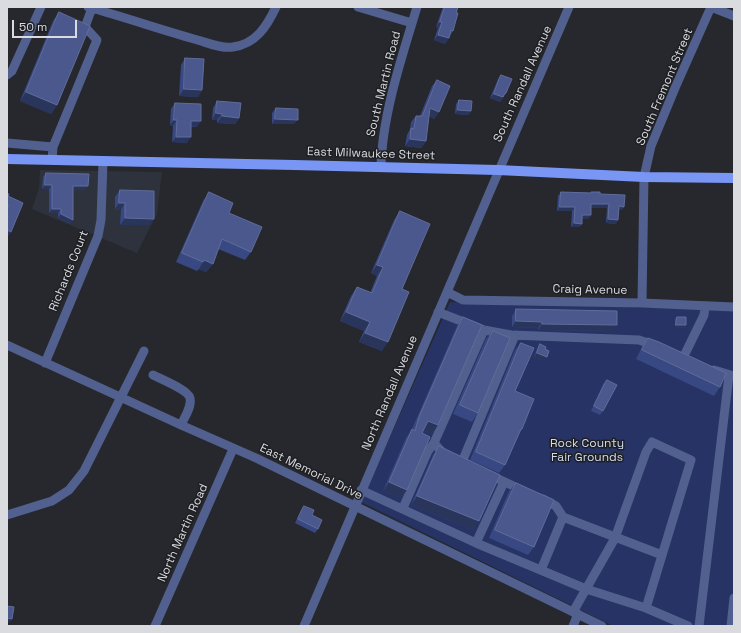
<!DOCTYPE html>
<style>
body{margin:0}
#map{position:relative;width:741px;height:633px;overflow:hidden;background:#26282d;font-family:"Space Grotesk",sans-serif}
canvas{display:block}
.frame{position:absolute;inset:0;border:8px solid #dadbde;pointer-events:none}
.scale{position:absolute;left:12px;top:20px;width:65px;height:18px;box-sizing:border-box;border:2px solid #dadbde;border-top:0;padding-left:5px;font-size:12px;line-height:14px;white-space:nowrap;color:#dadbde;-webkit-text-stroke:3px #1d1f23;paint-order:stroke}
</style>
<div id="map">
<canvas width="741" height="633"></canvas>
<div class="frame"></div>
<div class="scale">50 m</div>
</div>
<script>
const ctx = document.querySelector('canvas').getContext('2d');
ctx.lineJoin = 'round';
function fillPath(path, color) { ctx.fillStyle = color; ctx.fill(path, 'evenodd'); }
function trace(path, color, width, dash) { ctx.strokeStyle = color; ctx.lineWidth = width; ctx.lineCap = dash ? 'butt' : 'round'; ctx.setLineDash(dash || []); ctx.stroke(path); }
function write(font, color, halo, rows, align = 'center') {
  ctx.font = font + ' "Space Grotesk",sans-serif'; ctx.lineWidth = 3; ctx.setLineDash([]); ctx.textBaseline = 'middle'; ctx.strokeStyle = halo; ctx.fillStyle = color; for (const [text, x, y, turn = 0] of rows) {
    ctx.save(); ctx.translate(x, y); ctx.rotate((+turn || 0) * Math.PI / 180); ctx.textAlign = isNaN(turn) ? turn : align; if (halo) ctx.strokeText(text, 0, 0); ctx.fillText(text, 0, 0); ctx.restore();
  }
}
fillPath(new Path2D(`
 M40,170L162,172L157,214L137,253L32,209L39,188Z`), '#2e323c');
fillPath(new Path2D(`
 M450,302L734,310V626H613L361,502Z`), '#263364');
trace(new Path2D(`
 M88,7C124,17 159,29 194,39C206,42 221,49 233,47C256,44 267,26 276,7
 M358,7L412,23
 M711,7L734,16
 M7,75L12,71L41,7
 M7,143L53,147
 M52,160L53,147L97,40L85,27L92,8
 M381,167C382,116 402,56 417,7
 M447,292L463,300L642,303L734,307
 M642,303L644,177L651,146L675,88L711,7
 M438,312L484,330L511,335L639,340L656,346
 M7,345L181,425L256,458L602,626
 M683,358L704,315L705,306
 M45,363L98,236L101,220L103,161
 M714,370L734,376
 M153,375C161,379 188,390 190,398C192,407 184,418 181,425
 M434,443L444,454L448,455
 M462,462L515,335
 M488,474L524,491
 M361,490L476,543L586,589L646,608L688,626
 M543,499L556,506L563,517L662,555
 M403,508L428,451L434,443L484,330
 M7,515L52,501L69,490L84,471L144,351
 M476,543L504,482
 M541,570L563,517
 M573,612L615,538L646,452L652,442L691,460L646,608
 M155,626L233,449
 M304,626L569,7
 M573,626L578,614
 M699,626L729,375
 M731,626L734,598`), '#51608e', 9);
trace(new Path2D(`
 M7,159L294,165L498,170L644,177L734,178`), '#7996f5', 10);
fillPath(new Path2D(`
 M443,7H458L456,13L453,31L445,44L434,40L438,28L436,27Z
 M59,12L57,105L51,114L20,101L53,21Z
 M185,58L202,90L198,97L179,96L181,65Z
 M501,75L506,93L500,102L490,98L498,79Z
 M437,80L439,112L434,119L429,116L426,141L421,148L405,146L407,135L410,129L411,122L416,116H420L432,86Z
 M459,100L471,111L468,115L455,114L456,104Z
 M217,101L239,118L235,124L217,123V120H212L213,108Z
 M175,103L197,127H191L187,143L172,142L173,126L170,125L171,109Z
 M276,108L294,124H272V113Z
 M46,173L85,190H73L70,224L58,218V213H49V189H42L43,177Z
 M120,190L149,225H120L121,210L115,209V197Z
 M209,192L251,252L245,260L218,249L213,264L206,272L199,269L197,271L176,262L203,201Z
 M561,192L591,193V192L600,194L622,210H619L616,224L606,223L607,208H591V215L588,219H582V224L579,227H571L572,211H557L558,196Z
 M400,211L402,289L382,351L359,342L364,331L340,321L351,296L357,287L370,293L377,276L371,273L394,220Z
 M516,309L612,331L538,330V328L512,327V316Z
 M463,317L438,425L432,434L423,430L401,498L383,491L406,438L412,429L457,326Z
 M677,317L686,325L684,328L675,327V319Z
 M493,331L478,413L472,422L453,414L486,339Z
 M648,338L720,387L714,396L636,359L642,347Z
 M521,343L515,391L522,429L519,434L505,465L499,473L470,460L515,350Z
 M540,344L545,349L547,357L544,361L534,357L537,349Z
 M607,380L603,411L600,415L591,411L603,384Z
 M439,446L473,530L411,505L433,455Z
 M516,483L534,547L528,555L489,538L509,491Z
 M304,506L312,515L318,529L315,533L295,523L301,510Z`), '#384883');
fillPath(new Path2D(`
 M440,22H442L438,28L436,27Z
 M438,35L449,38L445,44L434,40Z
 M184,89L202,90L198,97L179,96Z
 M26,92L57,105L51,114L20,101Z
 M494,94L503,97L500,102L490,98Z
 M430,108L439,112L434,119L426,115Z
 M458,110L471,111L468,115L455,114Z
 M216,113L222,114L217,120H212Z
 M222,116L239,118L235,124L217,123Z
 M275,119L298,120L294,124H272Z
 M174,120H177L173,126L170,125Z
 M191,121H201L197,127L187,126Z
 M176,137H191L187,143L172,142Z
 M410,139L426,141L421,148L405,146Z
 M45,185H52L49,189H42Z
 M73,186H88L85,190H70Z
 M119,203H125L121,210L115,209Z
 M591,204H609L607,208H588Z
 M619,206L624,207L622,210H617Z
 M560,207H575L572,211H557Z
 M52,209H61L58,213H49Z
 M61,214L73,220L70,224L58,218Z
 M582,215H591L588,219H580Z
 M125,218L154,219L149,225H120Z
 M608,219L618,220L616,224L606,223Z
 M574,223L582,224L579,227H571Z
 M7,230L11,232L7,238Z
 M204,260L213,264L206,272L199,269Z
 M377,265L383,267L377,276L371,273Z
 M346,312L370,322L364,331L340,321Z
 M516,321L542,322L538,328L512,327Z
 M542,324L617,325L612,331L538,330Z
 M676,325H686L684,328L675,327Z
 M365,333L388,342L382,351L359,342Z
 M537,353L547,357L544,361L534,357Z
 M428,421L438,425L432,434L421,429Z
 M389,482L407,490L401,498L383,491Z
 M417,496L479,521L473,530L411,505Z
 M7,618L12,619L10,622L7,621Z`), '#2a355c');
const building = new Path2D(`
 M445,7H458L456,13H458L453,31L451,30L449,38L438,35L442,22H440Z
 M59,12L90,26L57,105L26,92Z
 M185,58L204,59L202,90L184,89Z
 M501,75L512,79L506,93H505L503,97L494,94Z
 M437,80L450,86L439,112L430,108L426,141L410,139L411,128L414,129L416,116H422Z
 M459,100L472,101L471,111L458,110Z
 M217,101L241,103L239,118L222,116V114L216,113Z
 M175,103L201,104V121H191V137H176L177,120H174Z
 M276,108L298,109V120L275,119Z
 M46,173L89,174L88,186H73V220L61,214V209H52V185H45Z
 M120,190L154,191V219L125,218V203H119Z
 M209,192L233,203L229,213L262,227L251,252L222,239L213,264L204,260L203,262L182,253Z
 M561,192L591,193V192H600V194L625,195L624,207L619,206L618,220L608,219L609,204H591V215H582V224L574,223L575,207H560Z
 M7,194H9L8,196L23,203L11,232L7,230V209L9,205L7,204Z
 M400,211L430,224L402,289L409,292L388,342L365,333L370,322L346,312L357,287L372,293L383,267L377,265Z
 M516,309L617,311V325L542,324V322L516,321Z
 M463,317L482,325L438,425L428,421L422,433L430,437L407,490L389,482L412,429L415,431L419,417Z
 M677,317H686V325H676Z
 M493,331L510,338L478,413L460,405Z
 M648,338L659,342L726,373L720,387L642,350Z
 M521,343L534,348L515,391L534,399L522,429H521L505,465L476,452Z
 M540,344L546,347L545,349L549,351L547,357L537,353Z
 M607,380L617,385L603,411L594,406Z
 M439,446L500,475L479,521L417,496Z
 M516,483L554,500L534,547L495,530Z
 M304,506L314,510L312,515L322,520L318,529L298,519Z
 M7,606L14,607L12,619L7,618Z`);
fillPath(building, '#4a588d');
trace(building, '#606c99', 1);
write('12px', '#dadbde', '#1d1f23', [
 ["South Martin Road",384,84,-76],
 ["South Randall Avenue",523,84,-66],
 ["South Fremont Street",665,87,-67],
 ["East Milwaukee Street",371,154,2],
 ["Richards Court",69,271,-68],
 ["Craig Avenue",590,290,1],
 ["North Randall Avenue",390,393,-67],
 ["East Memorial Drive",311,472,26],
 ["North Martin Road",183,533,-66]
]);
write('12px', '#d4dbef', '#1d1f23', [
 ["Rock County",587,444],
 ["Fair Grounds",587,458]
]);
</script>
